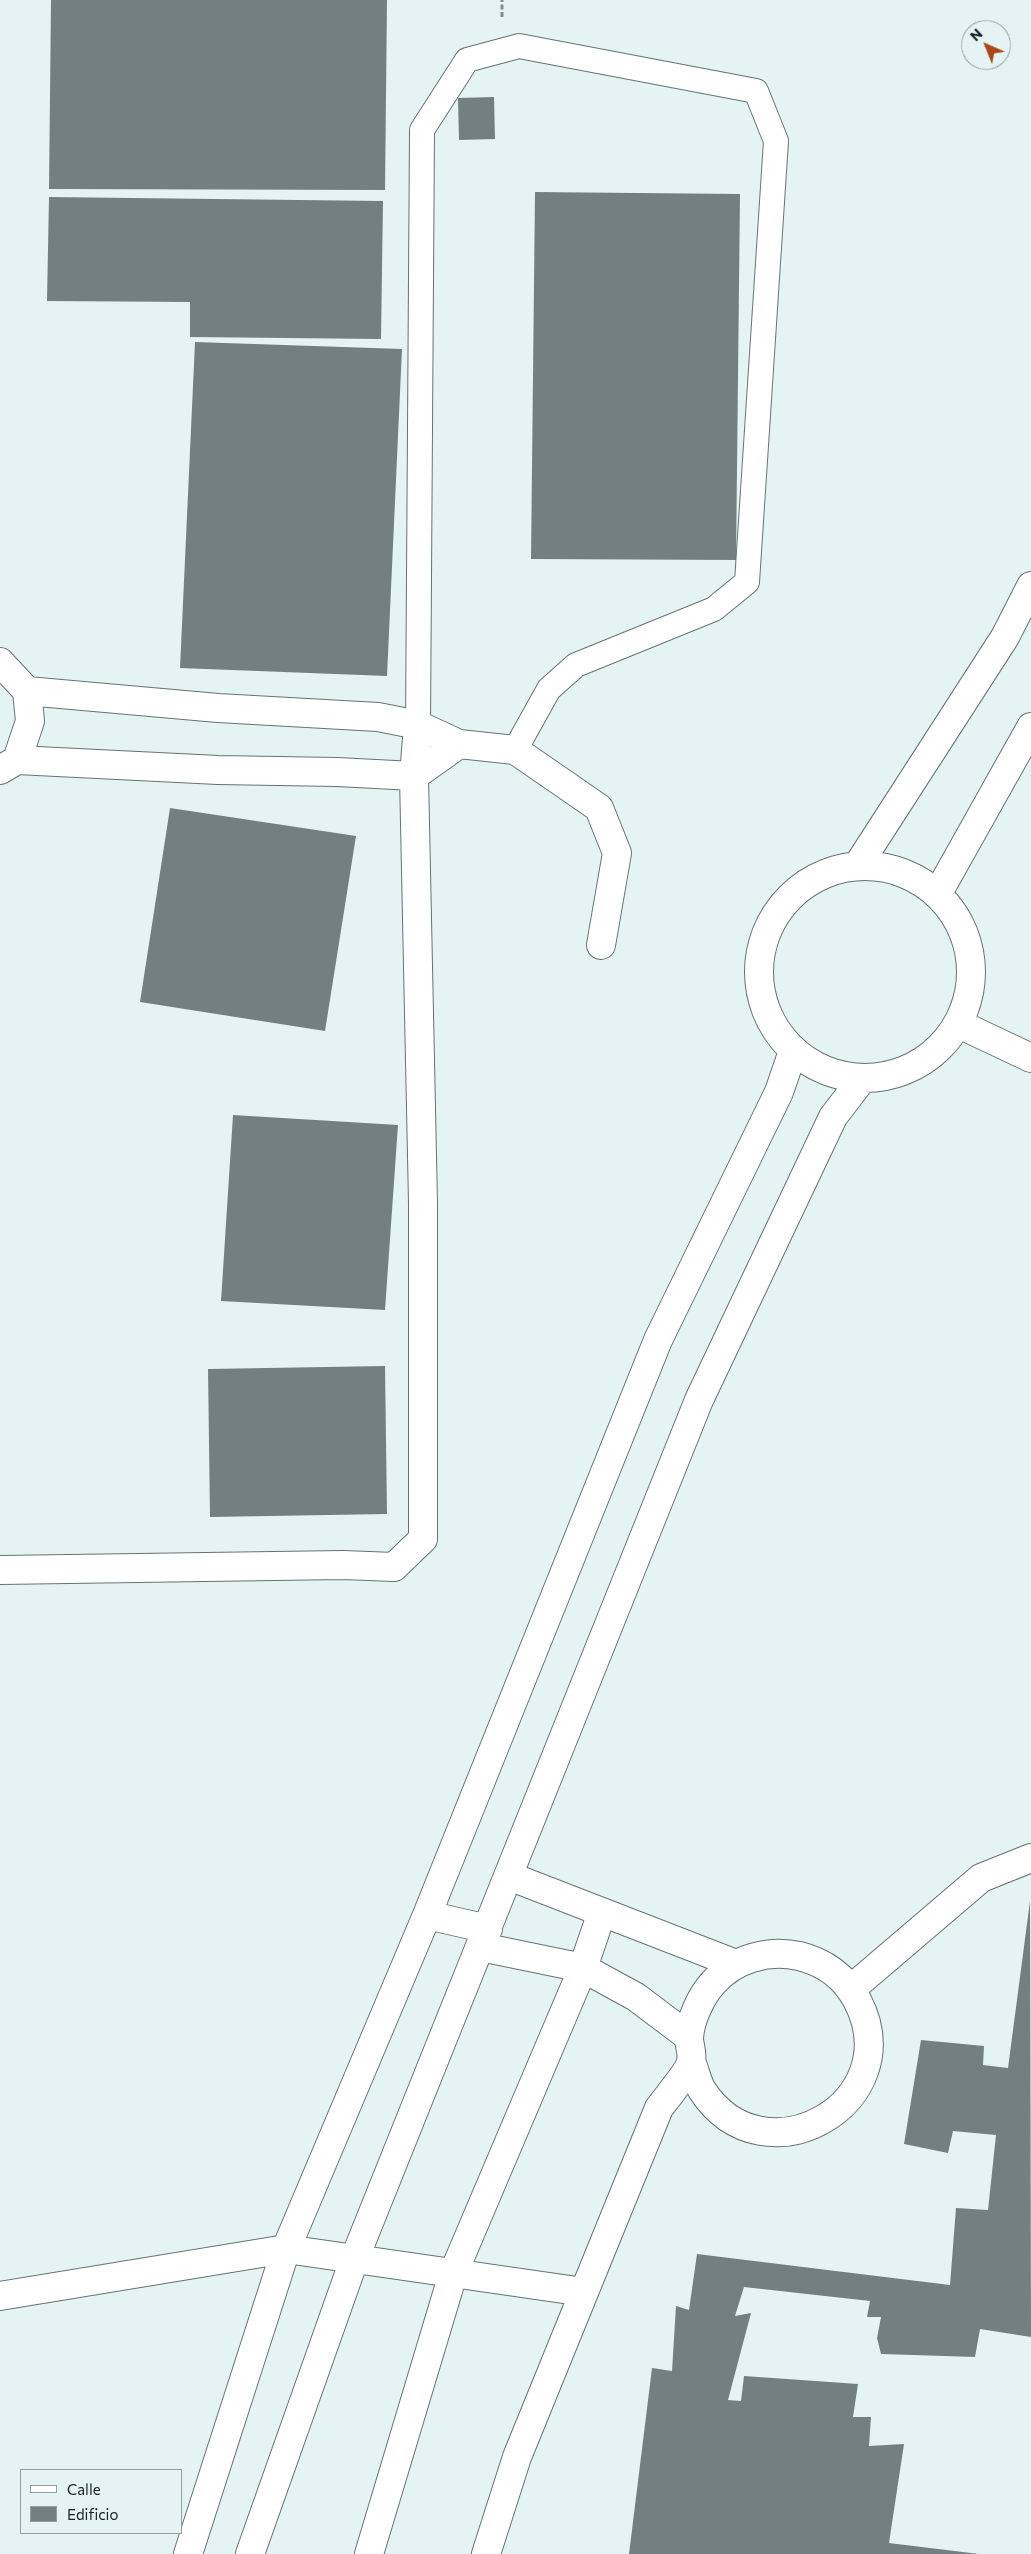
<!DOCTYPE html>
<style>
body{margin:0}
#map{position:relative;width:1031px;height:2554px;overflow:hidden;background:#e4f4f3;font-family:Commissioner,sans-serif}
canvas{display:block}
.legend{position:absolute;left:20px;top:2469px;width:162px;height:65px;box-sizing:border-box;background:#e4f4f3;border:1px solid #939f9e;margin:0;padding:6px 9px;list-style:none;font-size:15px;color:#1a1f1f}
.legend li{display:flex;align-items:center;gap:10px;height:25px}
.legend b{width:25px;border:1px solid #939f9e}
.north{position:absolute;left:961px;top:20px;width:50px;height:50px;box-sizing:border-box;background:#e4f4f3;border:1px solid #939f9e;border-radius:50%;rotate:316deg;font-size:14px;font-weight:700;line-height:20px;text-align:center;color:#1a1f1f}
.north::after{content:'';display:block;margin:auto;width:18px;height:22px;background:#ac4815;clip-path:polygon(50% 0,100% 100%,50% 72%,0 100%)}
</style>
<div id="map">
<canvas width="1031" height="2554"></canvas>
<ul class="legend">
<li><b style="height:6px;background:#fff"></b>Calle</li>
<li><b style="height:14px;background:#728180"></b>Edificio</li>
</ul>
<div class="north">N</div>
</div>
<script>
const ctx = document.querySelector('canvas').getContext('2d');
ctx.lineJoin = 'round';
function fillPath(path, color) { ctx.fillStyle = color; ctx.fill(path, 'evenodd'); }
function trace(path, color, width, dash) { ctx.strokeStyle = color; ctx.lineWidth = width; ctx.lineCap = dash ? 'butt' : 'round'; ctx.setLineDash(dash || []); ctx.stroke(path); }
fillPath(new Path2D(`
 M51,0H387L385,190L49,189Z
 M494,97L495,139L459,140L458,98Z
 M535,192L740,194L736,560L531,559Z
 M49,197L383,201L381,339L190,337V302L47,301Z
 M195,342L402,349L387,676L180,668Z
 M170,808L356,836L325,1031L140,1002Z
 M233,1115L398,1125L385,1310L221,1301Z
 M385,1366L387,1514L210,1517L208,1369Z
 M1030,1901L1031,2337L980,2329L975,2357L881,2354L877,2338L881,2317H867L870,2301L744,2287L735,2316L751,2313L728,2400L741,2401L744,2376L858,2384L853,2417H871L869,2446L904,2444L889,2543L979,2554H629L652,2368L672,2371L676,2306L689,2310L697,2254L950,2285L956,2208L988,2210L996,2135L953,2131L948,2153L904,2144L921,2040L984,2046L983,2065L1008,2068Z`), '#728180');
const service = new Path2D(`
 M418,725L422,130L467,60L519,46L756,91L776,141L747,582L714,609L576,665L549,689L515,750`);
const minor = new Path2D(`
 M0,662L27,691L30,721L17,760L0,770
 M27,691L218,708L378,717L418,725L459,744L515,750L599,808L617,853L601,945
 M17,760L218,770L337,772L414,776L459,744
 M858,865L1005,637L1031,586
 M759 972a106 106 0 1 1 212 0a106 106 0 1 1-212 0Z
 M938,893L1031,727
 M959,1024L1031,1058
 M0,1570L343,1565L394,1567L423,1539V1203L414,776L418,725
 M509,1876L736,1964
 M427,1915L488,1929
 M481,1947L583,1968L636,1997L689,2037
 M851,1989L981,1878L1031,1858
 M0,2296L286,2249L584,2292
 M188,2554L286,2249L427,1915L658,1340L779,1092L793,1051
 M250,2554L354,2260L699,1400L833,1117L862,1079
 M369,2554L453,2274L583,1968L602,1912
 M486,2554L517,2457L659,2108C666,2099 690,2069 691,2061C693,2054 689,2045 689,2038C690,2020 701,1996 713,1983C734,1959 768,1949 799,1956C824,1962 845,1977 857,2000C911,2102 764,2186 702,2090C697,2082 695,2070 691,2061`);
trace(service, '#657373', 26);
trace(minor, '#657373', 30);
trace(new Path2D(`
 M502,17V0`), '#828d8c', 3, [5, 2.5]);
trace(service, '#fff', 24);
trace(minor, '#fff', 28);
</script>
